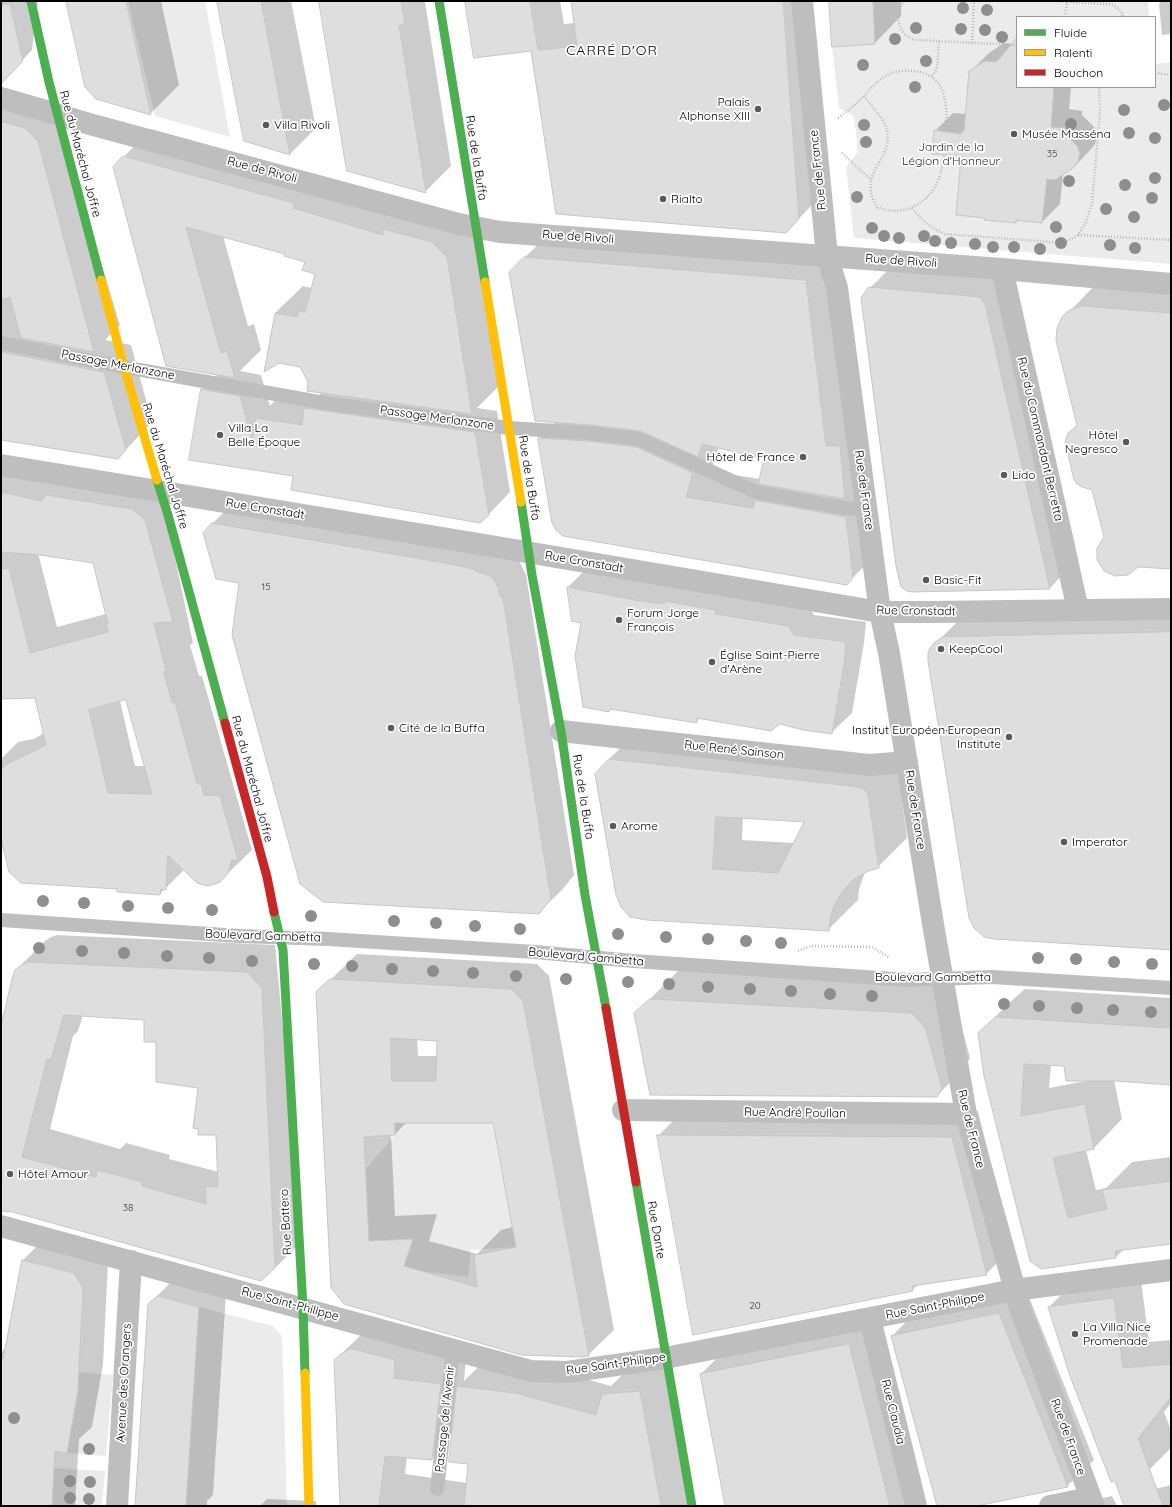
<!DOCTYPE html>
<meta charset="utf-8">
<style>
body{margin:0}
#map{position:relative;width:1172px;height:1507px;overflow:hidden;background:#fff;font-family:Quicksand,sans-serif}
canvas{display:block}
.frame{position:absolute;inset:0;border:2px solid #000;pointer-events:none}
.legend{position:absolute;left:1016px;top:16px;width:140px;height:72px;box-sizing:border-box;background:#fff;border:1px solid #999;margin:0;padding:5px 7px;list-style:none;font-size:12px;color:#000}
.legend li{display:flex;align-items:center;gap:8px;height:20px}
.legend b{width:20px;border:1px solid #999}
</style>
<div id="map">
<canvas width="1172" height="1507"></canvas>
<div class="frame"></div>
<ul class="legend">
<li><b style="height:5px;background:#4caf50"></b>Fluide</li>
<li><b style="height:5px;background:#ffc107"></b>Ralenti</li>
<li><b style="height:5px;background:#c62828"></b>Bouchon</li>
</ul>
</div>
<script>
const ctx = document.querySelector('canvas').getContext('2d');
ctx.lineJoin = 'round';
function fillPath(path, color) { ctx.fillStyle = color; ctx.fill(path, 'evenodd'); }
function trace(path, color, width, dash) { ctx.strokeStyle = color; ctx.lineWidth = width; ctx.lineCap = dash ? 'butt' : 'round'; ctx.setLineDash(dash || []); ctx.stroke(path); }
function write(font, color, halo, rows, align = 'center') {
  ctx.font = font + ' Quicksand,sans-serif'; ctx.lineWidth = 3.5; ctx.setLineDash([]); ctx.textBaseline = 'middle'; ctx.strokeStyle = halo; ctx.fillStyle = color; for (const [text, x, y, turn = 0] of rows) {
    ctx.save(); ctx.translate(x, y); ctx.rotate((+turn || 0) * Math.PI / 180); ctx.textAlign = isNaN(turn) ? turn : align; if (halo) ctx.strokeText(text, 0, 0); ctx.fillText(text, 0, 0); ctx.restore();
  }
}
fillPath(new Path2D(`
 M128,1H205L230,137L155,116Z
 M829,1H1148L1149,17H1017V87H1155V64L1171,62V264L854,238L846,167L858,152L854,116L839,108L832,47Z
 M491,1117L516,1247L471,1250L468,1277L403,1269L412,1239L369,1241L366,1169L395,1135V1123H459Z
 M199,1307L273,1326L282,1336L287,1506H186Z
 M79,1372L113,1375L106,1456L67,1453L79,1386L38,1379Z
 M54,1468L105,1471L102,1506H52Z`), '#ebebeb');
fillPath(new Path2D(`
 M1,1H38L32,50L9,74L1,72Z
 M67,1H161L179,85L151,113Z
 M218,1H291L316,128L290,154L245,140Z
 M320,1H426L425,2L451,166L425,192Z
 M466,1H560L564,24L575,23L572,1H811L812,205L786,232L532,50Z
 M830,1H901V16L875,43Z
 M1162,1H1171V34L1162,35L1159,4Z
 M1017,41V87H1071L1069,109L1082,111V115L1096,129L1097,138L1095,144L1091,149L1073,168L1063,174L1060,204L1042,222L1018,220L1016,222L986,217L962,158L935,131L953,113L967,114L970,72L989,53L1004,43L1014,44Z
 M1,87L52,101L120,325L105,340L131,345L152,422L118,458L1,438Z
 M151,129L320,176L473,229L499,386L477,408L497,411L510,492L489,514L294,475L190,459L202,390L218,374L114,167ZM223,236L286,253L306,261L316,273L312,288L303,286L275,313L309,382L322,392L312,402L278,397L270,406L261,375L240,371L261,350L254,324L248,326Z
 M549,234L830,256L873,558L846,584L539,439L556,421L524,258ZM719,447L765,458L760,479L711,471Z
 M899,259L1013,275L1078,559L1050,588L907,590L870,288Z
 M1097,283H1171V568L1138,566L1105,537L1093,489L1069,433L1078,424L1069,312Z
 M1,456L159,482L193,643L190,645L199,676H202L252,850L224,877L185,869L160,894L1,836V759L18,742L34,739L44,733L36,697L1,698ZM38,553L94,562L106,614L57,627ZM127,699L146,766H135L120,701Z
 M236,500L517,556L526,575L574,875L562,890L538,913L241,582L212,524Z
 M588,567L809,606L814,615L866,622L864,643L852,713L831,733L780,723L700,718L696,722L612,708L609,711L582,622L568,587Z
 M1171,604V949L939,640L969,610Z
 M639,730L897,765L907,838L878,867L865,872L859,889L858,900L828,930L646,919L609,759ZM743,817L806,821L794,843L742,840Z
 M57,935L275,945L303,1240L275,1268L1,1208V1028L17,969L45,941L51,937ZM83,1015L145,1019L157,1041L199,1087L217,1134L219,1172L169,1159L170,1155L126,1143L120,1149L50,1129L73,1036L78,1031Z
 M357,954L537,964L549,976L614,1330L588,1355L344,1303L317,993ZM417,1038L438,1040V1056H418ZM407,1122H493L513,1227L501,1230L477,1254L429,1241L437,1214L395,1216L391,1134H395Z
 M679,970L940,985L954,998L970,1058L965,1067L937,1096L635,1014Z
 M1025,989L1171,998V1084L1114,1080L1122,1119L1094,1148L1086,1150L1096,1190L1106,1188L1132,1162L1171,1157V1244L1124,1249L1116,1257L1041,1268L979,1033L1008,1004ZM1051,1064L1064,1065L1086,1081L1049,1088Z
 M684,1110L978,1111L1012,1248L986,1274L918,1285L912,1290L658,1136Z
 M48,1235L108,1262L103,1364L92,1427L79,1439L75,1506H1V1353L6,1347L23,1260Z
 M1140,1273L1149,1342L1171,1340V1403L1164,1412L1171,1430V1448L1150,1469L1110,1477L1049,1307L1075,1281Z
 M178,1275L227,1278L213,1495L207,1501V1506H136L149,1304Z
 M1025,1287L1094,1460L1067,1486L971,1506H938L892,1336L919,1309Z
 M872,1322L910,1506H726L701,1374L723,1352Z
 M362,1334H421L420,1352L466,1358L464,1381L485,1360L541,1367L611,1386L629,1368L666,1366L692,1506H341L335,1360ZM452,1438L469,1463L467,1483L405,1474L407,1457L431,1459Z
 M1171,1485V1506H1138L1155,1489Z
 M1112,1496L1117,1506H1063Z
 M267,1499L316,1501V1506H260Z`), '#0003');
const building = new Path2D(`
 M66,1H126L151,115L96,99L85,87Z
 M217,1H261L290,155L244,141Z
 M319,1H401L405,24L399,25L426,193L347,171Z
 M465,1H530L538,50L577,46L571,1H783L799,219L786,233L556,214L531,51L474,58Z
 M829,1H873L875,44L832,47Z
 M10,4L23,61L1,84V5Z
 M1017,38V87H1054L1051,127L1064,128V133L1078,147L1080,154L1078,161L1073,168L1055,180L1047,179L1042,223L1016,220V223L984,220L985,218L956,215L961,159H959V156L932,154L934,130L961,134L962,131H964L969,71L985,61L996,62Z
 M1,121L25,128L38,141L94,352L21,338L10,297L1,300Z
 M123,156L294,203L293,208L383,235V229L432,242L447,257L472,414L307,391L308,382L300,367L279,363L264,372L275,313L297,317L299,311L305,312L315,274L302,270L305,262L284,256L285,254L186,227L221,353L227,351L235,378L166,366L113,167Z
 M524,257L806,280L826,446H840L845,499L758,484L764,459L702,444L698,457L640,431L590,425L535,421L509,272Z
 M869,287L980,297L985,304L1050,589L912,592L907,591L901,587L896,566L861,298Z
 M1082,306L1171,313V569L1138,567L1128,575L1115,576L1104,571L1097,560V548L1104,537L1092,490L1082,487L1077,484L1074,480L1065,442L1068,433L1077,426L1056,340L1057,328L1062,317L1068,311Z
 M1,352L104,372L126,450L118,459L1,440Z
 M201,389L240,396L252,439L256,418L302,425L304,408L475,432L489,515L480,523L291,490L293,476L189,460Z
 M538,438L588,441L637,447L693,473L686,497L753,508L755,500L846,517L853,578L847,585L563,536L556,530L552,523Z
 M1,492L41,501L47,495L132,509L145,520L173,622L154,623L166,670L164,673L172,703L175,702L197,784H201L204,795L220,796L238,860H232L228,873L220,882L212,885L207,886L197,883L168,855L166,890L161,889L160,895L117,892V889L21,883L9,872L1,839V769L9,763L46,745L35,698L1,699V569L9,568L30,653L108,632L106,624H108L93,563L40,555L1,552ZM126,700L128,708L152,794L108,793L89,710Z
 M212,523L445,563L474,569L475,571L490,576L495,581L498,588L500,596L503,598L551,899L539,914L323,902L300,884L232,635L239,583L216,579L203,533Z
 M567,587L640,601L664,604L665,601L715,610V614L789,626L794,635L846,642L844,664L832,734L803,730L780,724L771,731L697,718V723L610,709L609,712L583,707L575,656L581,623L572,621Z
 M1171,632V950L994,939L984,937L974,928L969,918L928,661V653L930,648L935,642L943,637Z
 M609,759L851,786L862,788L868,794L879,868L868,871L853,880L841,893L834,906L830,919L829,931L646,920L630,917L621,907L616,895L595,774ZM716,817L741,818L804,822L778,873L713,869Z
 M28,962L247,972L262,988L275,1268L261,1281L9,1211V1212L1,1211V1026L13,975L15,970L20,966ZM64,1015L144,1020V1042H156V1082L198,1088L193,1128L198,1129V1135H216L218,1187L206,1186V1204L142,1186L143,1182L97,1170L96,1177L22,1157L47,1059H51Z
 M330,979L511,989L523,1001L589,1356L581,1357L521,1355L344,1304L331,1288L316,992ZM391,1038L437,1041L436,1081H392ZM395,1123H493L516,1247L474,1255L477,1287L404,1266L413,1239L369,1241L364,1137L395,1135Z
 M650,999L911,1013L925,1027L942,1088L937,1097L650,1095L634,1013Z
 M996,1017L1171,1028V1085L1115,1081H1066L1064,1066L1024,1064L1021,1116L1085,1104L1094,1149L1053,1158L1068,1218L1107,1209L1102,1190L1171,1181V1244L1115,1251L1116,1258L1041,1269L1030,1261L984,1076L978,1033Z
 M657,1135L952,1137L987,1275L912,1286L913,1291L693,1335Z
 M22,1260L74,1273L83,1288L78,1390L67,1453L55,1451L52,1506H1V1358H3Z
 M158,1296L199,1307L186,1506H135L148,1304Z
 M1114,1298L1123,1368L1171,1364V1397L1138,1438L1163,1506H1124L1115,1481L1111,1482L1070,1376L1048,1307Z
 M999,1313L1068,1487L977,1506H937L891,1336Z
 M849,1344L890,1506H725L700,1374Z
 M349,1349H353L395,1360L394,1378L441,1384L432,1460L385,1456L379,1506H340L334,1360Z
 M457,1386L515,1393L596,1415L602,1394L640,1391L661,1506H464L468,1464L449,1462Z`);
fillPath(building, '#dedede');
trace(building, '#c6c6c6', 1);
trace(new Path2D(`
 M905,1C896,9 896,28 907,36C910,38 913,39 916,40L1017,45
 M1057,1L1067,2L1065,17
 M1067,2L1110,4C1117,7 1121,10 1123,17
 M972,43L974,1
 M1155,73L1171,75
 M932,76L937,69L939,41
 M864,96C871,106 882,116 886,127C897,158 855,172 877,207C901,217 926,206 937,183C941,174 943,165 944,155
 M838,118C848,111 856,104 864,96C870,89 876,82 884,77C893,71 902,70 913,71C948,74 947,105 946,132
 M842,153L871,180
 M912,208C922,221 931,228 945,234L1064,243L1078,235L1086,222L1092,203L1100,112L1099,87
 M1078,235L1171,240
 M798,951L811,946L872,947L890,958`), '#b9b9b9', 2.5, [1, 2]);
trace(new Path2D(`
 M1,343L124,367L325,403L509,428L589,433L639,439L756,492L844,508L867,509
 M1,920L240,936L328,939L535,952L634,961L908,980L992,977L1171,988
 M437,1489L453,1350`), '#bebebe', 14);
trace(new Path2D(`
 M802,1L827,256L837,288L880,612L889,653L934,930L966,1114L1020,1308L1094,1506
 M1,98L93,125L459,224L500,232L1002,269L1171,284
 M1002,269L1078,610
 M1,465L485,545L880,612H930L1171,609
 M561,731L869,765L907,762
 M623,1110L966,1114
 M1,1226L531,1371L567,1372L665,1358L1014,1290L1171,1270
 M870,1319L916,1506
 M117,1506L131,1261
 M1050,1506L1090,1498`), '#bebebe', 22);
trace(new Path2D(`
 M31,1L49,82L101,280
 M439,1L485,282
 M157,480L168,515L225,723
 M521,502L532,575L561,731L585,895L606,1008
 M274,912L283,950L303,1308L305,1373
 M636,1182L692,1506`), '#4caf50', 9);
trace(new Path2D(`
 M101,280L124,367L157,480
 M485,282L521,502
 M305,1373L309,1506`), '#ffc107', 9);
trace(new Path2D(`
 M225,723L267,877L274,912
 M606,1008L636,1182`), '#c62828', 9);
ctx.fillStyle = '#8e8e8e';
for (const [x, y] of [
 [963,8],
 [987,10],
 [916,28],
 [961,29],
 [985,30],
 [1002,37],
 [895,39],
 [926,61],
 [863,65],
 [915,87],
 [1164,105],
 [1124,110],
 [1071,124],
 [864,125],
 [1129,133],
 [1155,138],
 [866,142],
 [1155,178],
 [1069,181],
 [1125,185],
 [857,197],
 [1152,198],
 [1106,209],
 [1134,217],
 [1056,227],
 [872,228],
 [884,236],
 [924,236],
 [899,238],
 [935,241],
 [951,243],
 [1061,243],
 [975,244],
 [1110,245],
 [993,247],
 [1014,247],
 [1135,248],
 [1040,249],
 [43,901],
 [84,903],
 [128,906],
 [168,908],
 [212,910],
 [311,916],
 [394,921],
 [436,923],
 [475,926],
 [520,929],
 [618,934],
 [666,937],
 [708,939],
 [746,941],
 [781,943],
 [39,948],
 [82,951],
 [124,953],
 [167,956],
 [209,958],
 [1038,958],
 [1076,959],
 [252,961],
 [1114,962],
 [314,964],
 [1152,964],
 [352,966],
 [392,969],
 [433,971],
 [473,973],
 [516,976],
 [566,979],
 [628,982],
 [669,984],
 [708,987],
 [750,989],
 [791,991],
 [830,994],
 [872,996],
 [1004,1004],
 [1039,1006],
 [1077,1008],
 [1113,1010],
 [1151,1012],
 [14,1418],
 [89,1449],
 [70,1481],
 [90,1482],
 [70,1498],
 [89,1499]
]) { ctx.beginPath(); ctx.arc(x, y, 6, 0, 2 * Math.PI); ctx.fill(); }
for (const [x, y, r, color] of [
 [758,109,4,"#595959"],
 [266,125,4,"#595959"],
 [1014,134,4,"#595959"],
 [663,199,4,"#595959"],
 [220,435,4,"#595959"],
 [1126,442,4,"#595959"],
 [803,457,4,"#595959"],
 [1004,475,4,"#595959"],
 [926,580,4,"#595959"],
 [619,620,4,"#595959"],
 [941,649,4,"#595959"],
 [712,662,4,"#595959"],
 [391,728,4,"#595959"],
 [1009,737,4,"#595959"],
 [613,826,4,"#595959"],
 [1064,842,4,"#595959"],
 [10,1174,4,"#595959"],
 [1075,1334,4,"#595959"]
]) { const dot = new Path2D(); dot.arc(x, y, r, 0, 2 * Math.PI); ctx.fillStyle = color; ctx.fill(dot); trace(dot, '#fff', 1.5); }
write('10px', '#383838', null, [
 ["35",1052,154],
 ["15",266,587],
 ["38",128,1208],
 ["20",755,1306]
]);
write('12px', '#000', '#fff', [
 ["Palais",750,102,"right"],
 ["Alphonse XIII",750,116,"right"],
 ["Villa Rivoli",274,125],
 ["Musée Masséna",1022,134],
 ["Rialto",671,199],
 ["Villa La",228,428],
 ["Belle Époque",228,442],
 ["Hôtel",1118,435,"right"],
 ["Negresco",1118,449,"right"],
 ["Hôtel de France",795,457,"right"],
 ["Lido",1012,475],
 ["Basic-Fit",934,580],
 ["Forum Jorge",627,613],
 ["François",627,627],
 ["KeepCool",949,649],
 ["Église Saint-Pierre",720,655],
 ["d'Arène",720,669],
 ["Cité de la Buffa",399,728],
 ["Institut Européen·European",1001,730,"right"],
 ["Institute",1001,744,"right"],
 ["Arome",621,826],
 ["Imperator",1072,842],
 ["Hôtel Amour",18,1174],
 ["La Villa Nice",1083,1327],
 ["Promenade",1083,1341]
], 'left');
write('12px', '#313131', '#fff', [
 ["Jardin de la",951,147],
 ["Légion d'Honneur",951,161]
]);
write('12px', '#000', '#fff', [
 ["Rue du Maréchal Joffre",80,154,75],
 ["Rue de la Buffa",476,158,81],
 ["Rue de Rivoli",262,170,15],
 ["Rue de France",818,170,-96],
 ["Rue de Rivoli",578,237,4],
 ["Rue de Rivoli",901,261,4],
 ["Passage Merlanzone",118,365,11],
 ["Passage Merlanzone",437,418,8],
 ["Rue du Commandant Berretta",1040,439,77],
 ["Rue du Maréchal Joffre",165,466,73],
 ["Rue de la Buffa",529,478,81],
 ["Rue de France",864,490,82],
 ["Rue Cronstadt",265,509,9],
 ["Rue Cronstadt",584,562,10],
 ["Rue Cronstadt",916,611,1],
 ["Rue René Sainson",734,750,6],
 ["Rue du Maréchal Joffre",252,779,75],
 ["Rue de la Buffa",583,797,81],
 ["Rue de France",915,810,81],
 ["Boulevard Gambetta",263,936,2],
 ["Boulevard Gambetta",586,957,5],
 ["Boulevard Gambetta",933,977],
 ["Rue André Poullan",795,1113,1],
 ["Rue de France",971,1129,76],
 ["Rue Bottero",286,1222,-93],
 ["Rue Dante",656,1230,80],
 ["Rue Saint-Philippe",290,1304,15],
 ["Rue Saint-Philippe",935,1306,-11],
 ["Rue Saint-Philippe",616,1364,-8],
 ["Avenue des Orangers",124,1383,-87],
 ["Rue Claudia",893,1412,76],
 ["Passage de l'Avenir",445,1419,-84],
 ["Rue de France",1068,1437,70]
]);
ctx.letterSpacing = '1px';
write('14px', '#000', '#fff', [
 ["CARRÉ D'OR",612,51]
]);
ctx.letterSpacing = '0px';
</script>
